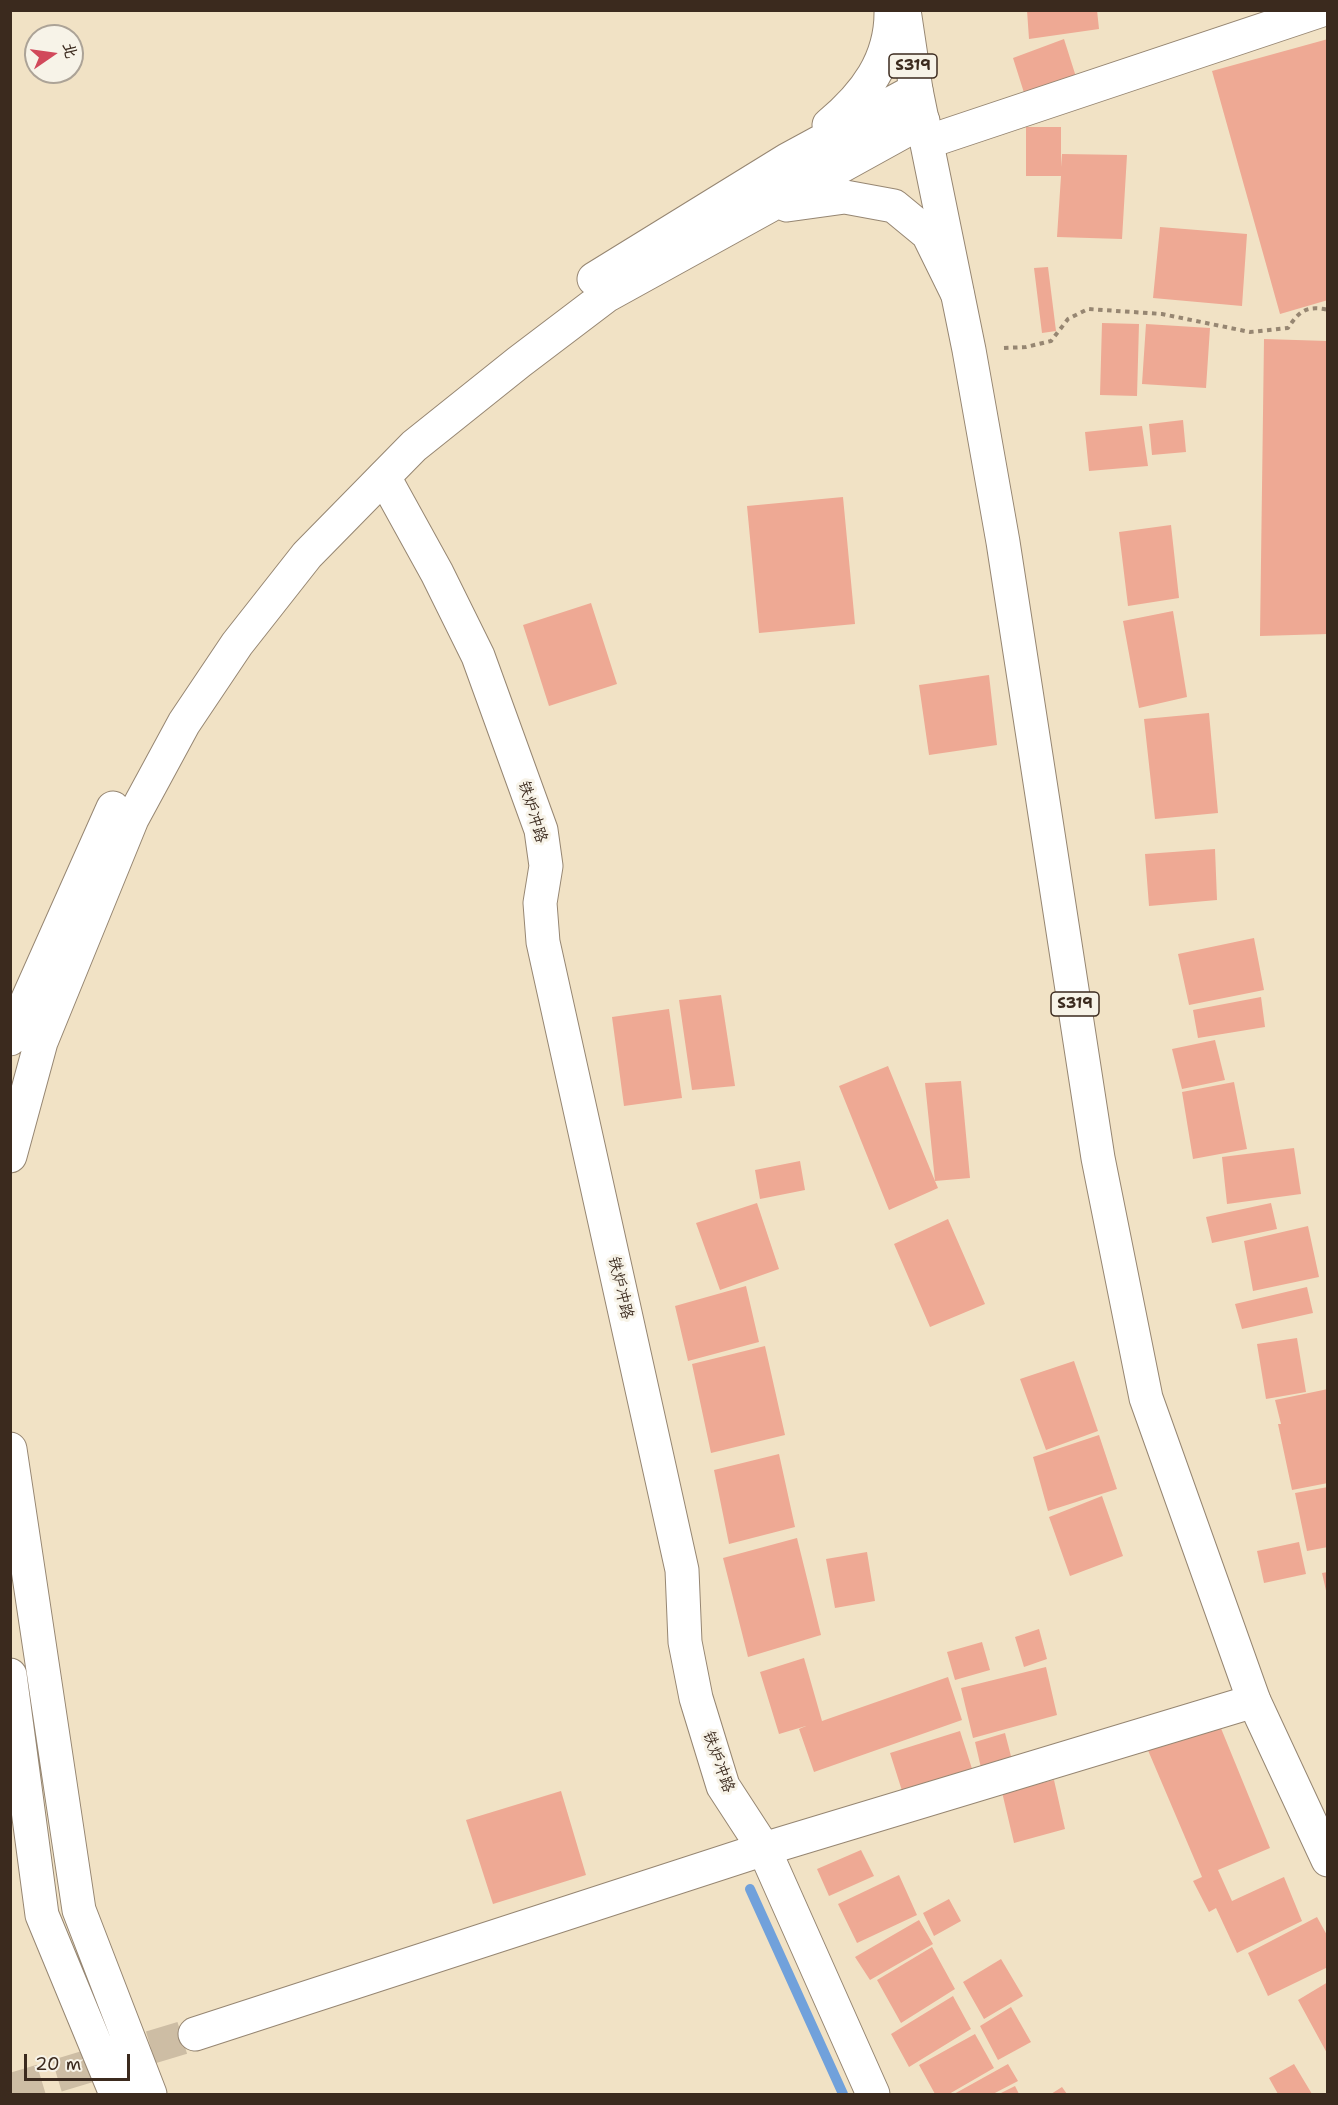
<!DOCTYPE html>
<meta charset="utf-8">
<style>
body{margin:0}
#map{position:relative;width:1338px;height:2105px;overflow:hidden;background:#f1e2c5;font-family:"Shantell Sans","LXGW WenKai TC",sans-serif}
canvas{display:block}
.frame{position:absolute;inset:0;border:12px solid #3b2a1e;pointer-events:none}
.north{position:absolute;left:24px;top:24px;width:60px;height:60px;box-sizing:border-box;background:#f7f3e8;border:2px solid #aca397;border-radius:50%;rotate:77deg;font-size:16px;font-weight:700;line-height:24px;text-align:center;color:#3b2a1e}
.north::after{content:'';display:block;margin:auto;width:21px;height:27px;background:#d1495b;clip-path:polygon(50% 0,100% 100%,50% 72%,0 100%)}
.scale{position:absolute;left:24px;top:2054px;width:106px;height:27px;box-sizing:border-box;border:3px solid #3b2a1e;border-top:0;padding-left:8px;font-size:18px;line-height:21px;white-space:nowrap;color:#3b2a1e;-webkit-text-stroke:4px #f7f3e8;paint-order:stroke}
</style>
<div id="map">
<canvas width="1338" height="2105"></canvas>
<div class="frame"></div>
<div class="north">北</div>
<div class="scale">20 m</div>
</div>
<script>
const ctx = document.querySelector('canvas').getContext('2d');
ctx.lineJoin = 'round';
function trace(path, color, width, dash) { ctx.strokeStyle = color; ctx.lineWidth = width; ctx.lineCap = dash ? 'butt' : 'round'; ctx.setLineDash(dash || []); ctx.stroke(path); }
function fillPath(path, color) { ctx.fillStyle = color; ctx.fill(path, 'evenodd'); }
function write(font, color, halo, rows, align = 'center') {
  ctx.font = font + ' "Shantell Sans","LXGW WenKai TC",sans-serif'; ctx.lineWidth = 6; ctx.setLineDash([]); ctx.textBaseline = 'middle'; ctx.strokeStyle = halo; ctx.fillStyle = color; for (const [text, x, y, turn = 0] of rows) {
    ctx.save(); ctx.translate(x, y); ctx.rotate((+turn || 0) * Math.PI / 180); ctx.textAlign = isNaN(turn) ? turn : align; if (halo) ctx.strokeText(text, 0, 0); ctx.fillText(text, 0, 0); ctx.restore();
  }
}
trace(new Path2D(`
 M750,1889L843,2094`), '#71a1db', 10);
fillPath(new Path2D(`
 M1027,10H1097L1099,29L1029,39Z
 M1064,39L1077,80L1026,99L1013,58Z
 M1328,39V300L1280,314L1212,71Z
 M1026,127H1061V167L1062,154L1127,155L1122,239L1057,237L1061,176H1026Z
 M1160,227L1247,234L1242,306L1153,298Z
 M1048,267L1056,331L1042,333L1034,268Z
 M1102,323L1139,324L1137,396L1100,395Z
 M1146,324L1210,328L1206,388L1142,384Z
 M1264,339L1328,341V634L1260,636Z
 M1183,420L1186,452L1152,455L1149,424Z
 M1142,426L1148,466L1089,471L1085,432Z
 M843,497L855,624L759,633L747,506Z
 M1171,525L1179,598L1128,606L1119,532Z
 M591,603L617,684L549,706L523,625Z
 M1173,611L1187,697L1139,708L1123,621Z
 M989,675L997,745L929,755L919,685Z
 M1209,713L1218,813L1155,819L1144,719Z
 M1215,849L1217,900L1149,906L1145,854Z
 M1254,938L1264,990L1189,1005L1178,954Z
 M721,995L735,1086L692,1090L679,1000Z
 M1261,997L1265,1027L1198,1038L1193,1010Z
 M669,1009L682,1098L624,1106L612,1017Z
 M1215,1040L1225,1080L1182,1089L1172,1049Z
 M888,1066L935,1181L925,1083L961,1081L970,1178L935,1181L938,1188L889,1210L839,1086Z
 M1234,1082L1247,1149L1193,1159L1182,1092Z
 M1294,1148L1301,1194L1227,1204L1222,1157Z
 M800,1161L805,1190L760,1199L755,1170Z
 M757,1203L779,1269L720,1290L696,1223Z
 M1271,1203L1277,1229L1212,1243L1206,1217Z
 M948,1219L985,1304L930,1327L894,1244Z
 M1308,1226L1319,1277L1253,1291L1244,1241Z
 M746,1286L759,1342L688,1361L675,1306Z
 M1307,1287L1313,1313L1242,1329L1235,1304Z
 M1297,1338L1306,1392L1266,1399L1257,1344Z
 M765,1346L785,1435L711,1453L692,1364Z
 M1074,1361L1098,1431L1046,1450L1020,1379Z
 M1328,1389V1483L1292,1490L1278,1424H1281L1275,1400Z
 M1099,1435L1117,1489L1048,1511L1033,1457Z
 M779,1454L795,1527L729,1544L714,1470Z
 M1328,1487V1547L1307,1551L1295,1493Z
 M1102,1496L1123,1556L1070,1576L1049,1517Z
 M797,1538L821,1635L748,1657L723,1558Z
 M1299,1542L1306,1574L1264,1583L1257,1551Z
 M867,1552L875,1601L835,1608L826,1559Z
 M1328,1572V1595H1327L1322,1573Z
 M1039,1629L1047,1659L1024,1667L1015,1637Z
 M982,1642L990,1670L955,1680L947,1652Z
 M804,1658L822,1721L948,1677L962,1720L814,1772L799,1729L806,1726L779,1734L760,1672Z
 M1046,1667L1057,1715L973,1738L961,1688Z
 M1218,1721L1270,1848L1218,1870L1232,1901L1284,1877L1302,1921L1237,1953L1216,1908L1209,1912L1193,1881L1202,1877L1147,1748Z
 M960,1731L974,1775L904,1797L890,1753Z
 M1005,1733L1013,1764L982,1772L975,1742Z
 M1054,1780L1065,1829L1014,1843L1002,1792Z
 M561,1791L586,1875L493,1904L466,1820Z
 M861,1850L874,1876L829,1896L817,1869Z
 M899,1875L917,1915L857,1943L838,1904Z
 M949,1899L961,1921L934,1936L923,1913Z
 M1317,1917L1328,1937V1967L1268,1996L1248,1953Z
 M919,1920L933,1944L870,1980L855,1957Z
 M932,1947L955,1989L901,2023L877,1980Z
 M1001,1959L1023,1996L984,2019L963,1982Z
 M1328,1982V2055L1298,2000Z
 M953,1996L971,2029L909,2067L891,2034Z
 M1011,2007L1031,2042L998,2060L980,2026Z
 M975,2034L994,2068L949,2094H935L919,2065Z
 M1008,2064L1018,2081L993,2094H954Z
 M1294,2064L1312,2094H1278L1269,2078Z
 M1015,2086L1019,2094H999Z
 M1062,2087L1067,2094H1051Z`), '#eea994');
trace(new Path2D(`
 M10,2090L195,2034`), '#cdbda4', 33, [33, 16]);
const minor = new Path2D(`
 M927,142L1322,10
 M384,477L437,573L478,656L541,830L546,866L540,903L543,942L682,1570L685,1642L696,1698L723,1786L764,1849L873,2094
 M195,2034L764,1849L1254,1701`);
const primary = new Path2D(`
 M904,10L916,90L969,350L1003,542L1098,1158L1146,1398L1254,1701L1328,1860`);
const motorway = new Path2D(`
 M829,125C865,95 892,60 891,10
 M787,205L845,197L894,206L928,234L957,293
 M594,279L787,160L916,90
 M10,1039L113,808
 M10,1156L41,1042L132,819L184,723L237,644L307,555L414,446L519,362L606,296L923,121
 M10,1449L79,1910L150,2094
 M10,1675L42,1915L116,2094`);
trace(minor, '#968672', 35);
trace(primary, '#968672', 35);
trace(motorway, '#968672', 35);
trace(new Path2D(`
 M1004,348L1026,347L1051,341L1068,319L1088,309L1162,314L1250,332L1288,328C1299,311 1307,305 1328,310`), '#968672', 4, [4.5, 4.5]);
trace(minor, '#fff', 33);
trace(primary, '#fff', 33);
trace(motorway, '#fff', 33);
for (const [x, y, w] of [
 [913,66,48],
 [1075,1004,48]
]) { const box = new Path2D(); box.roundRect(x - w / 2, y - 12, w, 24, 4.5); ctx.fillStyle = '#f7f3e8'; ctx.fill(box); trace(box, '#3b2a1e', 1.5); }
write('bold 15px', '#3b2a1e', null, [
 ["S319",913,66],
 ["S319",1075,1004]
]);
write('16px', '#3b2a1e', '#f7f3e8', [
 ["铁炉冲路",532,812,73],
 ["铁炉冲路",620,1288,77],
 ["铁炉冲路",718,1762,70]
]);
</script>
